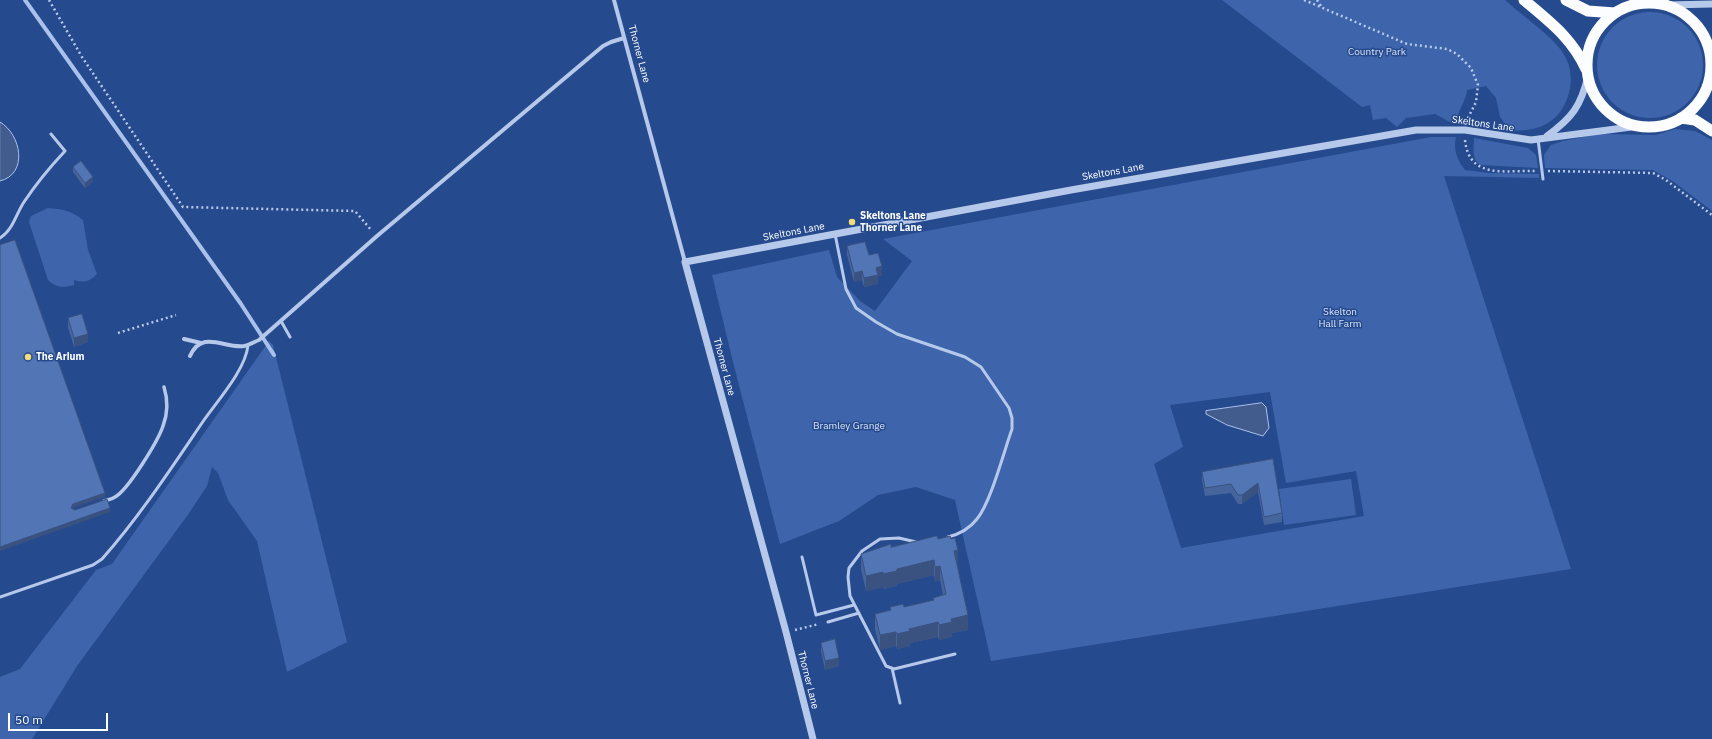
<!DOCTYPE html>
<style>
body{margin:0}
#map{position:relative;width:1712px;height:739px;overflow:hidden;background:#264a8e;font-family:"IBM Plex Sans",sans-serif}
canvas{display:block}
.scale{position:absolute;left:8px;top:713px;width:100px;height:18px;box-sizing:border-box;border:2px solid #fff;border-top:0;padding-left:5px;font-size:12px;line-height:14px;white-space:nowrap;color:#fff;-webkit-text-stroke:3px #264a8e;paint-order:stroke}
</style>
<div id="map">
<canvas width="1712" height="739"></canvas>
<div class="scale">50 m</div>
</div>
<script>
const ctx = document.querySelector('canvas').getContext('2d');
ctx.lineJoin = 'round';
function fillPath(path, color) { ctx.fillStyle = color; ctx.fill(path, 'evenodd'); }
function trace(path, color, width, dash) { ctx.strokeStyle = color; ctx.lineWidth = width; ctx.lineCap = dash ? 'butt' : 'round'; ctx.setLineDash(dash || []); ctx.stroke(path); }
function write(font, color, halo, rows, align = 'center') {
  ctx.font = font + ' "IBM Plex Sans",sans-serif'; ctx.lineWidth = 3; ctx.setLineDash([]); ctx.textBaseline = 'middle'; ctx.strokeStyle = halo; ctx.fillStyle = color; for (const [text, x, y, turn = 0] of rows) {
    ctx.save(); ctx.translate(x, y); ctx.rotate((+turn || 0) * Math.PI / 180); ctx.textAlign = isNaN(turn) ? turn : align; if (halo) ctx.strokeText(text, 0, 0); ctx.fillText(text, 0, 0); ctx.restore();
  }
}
fillPath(new Path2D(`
 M1222,0H1505C1521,15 1551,35 1563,53C1570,63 1572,77 1570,88C1564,120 1541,133 1510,130L1500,117L1496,98L1486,86L1467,90C1467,99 1458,109 1457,121L1450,122L1435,114L1406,118L1397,127L1386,118L1373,120L1370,105L1362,107Z
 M1597 65a53 53 0 1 1 106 0a53 53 0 1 1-106 0Z
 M1675,129L1695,131L1712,140V211L1674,182L1653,170L1545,168L1544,155L1551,145L1563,141L1598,134L1656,135Z
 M1431,137H1456C1453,149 1457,160 1465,170L1489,173L1539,174V178L1444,176L1571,569L991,661L955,500L916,487L878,495L839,521L780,544L733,362L712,275L829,250L837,277L860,301L875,311L912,261L883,239ZM1270,392L1286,483L1356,471L1364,516L1181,548L1154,464L1183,447L1170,405Z
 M1474,138L1528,148L1536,155L1538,168L1480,165C1471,158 1474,148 1474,138Z
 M48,208C62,209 72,211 83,220L88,250L97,274C89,282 85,283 74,280V285C63,288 57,288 48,280L29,222L31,216Z
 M269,341L273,345L347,642L287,672L257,541L228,500L218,473L212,467L207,486L187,516L77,666L32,739H0V677L20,669L96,570L112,564Z
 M1351,479L1356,515L1284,525L1279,489Z`), '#3e65ac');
const water = new Path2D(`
 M0,122C21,134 29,174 0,181Z
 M1262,403L1266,407L1269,428L1263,436L1227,425L1206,414V411Z`);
fillPath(water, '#435c8e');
trace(water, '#aac2eb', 1);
trace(new Path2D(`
 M25,0L241,304L274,355`), '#aac2eb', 4);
trace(new Path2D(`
 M49,0L82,57L183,207L355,211L372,231
 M1304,0L1407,44L1447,49L1457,54L1471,68L1478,85L1476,102L1466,122
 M1317,0L1321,6
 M1465,140C1469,180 1506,170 1535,171
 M1548,171L1653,173L1666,180L1712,215
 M118,333L176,315
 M795,630L819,624`), '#b6c9eb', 2.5, [2, 3]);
trace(new Path2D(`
 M1538,139L1543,179
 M835,234L846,289L856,308L876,322L897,334L965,357L981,367L1009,408L1012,418V429C1004,451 991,502 977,519C970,528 960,534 948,537
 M0,238C13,230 16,214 24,202C36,184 50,167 65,151L51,134
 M281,321L290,337
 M916,542L899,538L880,539L862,551L849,568L848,577L850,596L886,666L894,669L955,654
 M802,557L816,615L854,605
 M0,597L93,565L102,559C140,516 172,467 204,420C218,400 246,369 248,345
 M828,622L859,613
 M892,668L900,703`), '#b6c9eb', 3);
trace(new Path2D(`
 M104,501C107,500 112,499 115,497C128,490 158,441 163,426C168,413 168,400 164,387`), '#b6c9eb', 3.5);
trace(new Path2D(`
 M614,0L685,262
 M184,339L201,343
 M190,356C202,329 225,349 244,346C249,345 254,342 259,340L377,236L603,46L611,42L624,38`), '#b6c9eb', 4);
trace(new Path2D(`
 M1667,5L1712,4
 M1711,56L1712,51
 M1547,136C1572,118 1581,106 1588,76
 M813,739L786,632L685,262L1071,190L1416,130H1465L1531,140L1639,126`), '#b6c9eb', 7);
trace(new Path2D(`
 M1524,0C1550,22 1572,38 1586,69
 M1566,0L1588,11L1615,13
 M1587 65a62 62 0 1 1 124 0a62 62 0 1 1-124 0Z
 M1681,118L1695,120L1712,131`), '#fcfdff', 11);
fillPath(new Path2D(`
 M73,167L93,181L85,188L73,172Z
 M847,246L869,255L882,275L878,276V284L864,287L862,280L854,282L847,255Z
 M68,318L88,342L74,347L68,327Z
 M1273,459L1282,513V522L1264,525L1258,492L1242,504H1238L1231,493L1205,496L1202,480V472Z
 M938,539L958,565H957L968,630L952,633V637L939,640L938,637L910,643V646L897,649L896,646L880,650L875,629V614L890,610V607H904L933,601V598L943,595L940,580L935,582L934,575L897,584V586L883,589V587L866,591L861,569V554L891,547Z
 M821,643L839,666L825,670L821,651Z`), '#47659d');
fillPath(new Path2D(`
 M93,177V181L85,188V183Z
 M882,266V275L878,276V284L864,287V278L876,268Z
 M862,271V280L854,282V273Z
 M88,334V342L74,347V338Z
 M1258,483V492L1242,504V495Z
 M105,493V497L73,508L71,512V508L73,504Z
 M110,508V512L0,551V547Z
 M958,550V565L954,566V551Z
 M934,560V575L897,584V586L883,589V574L897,569Z
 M940,566V580L935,582V567Z
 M883,572V587L866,591V576Z
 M968,615V630L952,633V637L939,640V625L951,619Z
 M938,622V637L910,643V646L897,649V634L909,629Z
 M896,632V646L880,650V635Z
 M839,658V666L825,670V661Z`), '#39527f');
const building = new Path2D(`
 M81,161L93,177L85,183L73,167Z
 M15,240L105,493L73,504L71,508L75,510L107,499L110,508L0,547V245Z
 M865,242L869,255L878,253L882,266L876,268L878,275L864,278L862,271L854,273L847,246Z
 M82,314L88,334L74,338L68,318Z
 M1273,459L1282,513L1264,517L1258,483L1242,495H1238L1231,484L1205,488L1202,472Z
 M937,536L938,539L950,536L951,539L955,538L958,550L954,551L968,615L951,619L952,622L939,625L938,622L909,629L910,631L897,634L896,632L880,635L875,614L891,610L890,607L903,604L904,607L934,600L933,598L946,594L940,566L935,567L934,560L897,569V571L883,574V572L866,576L861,554L891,544V547Z
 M835,639L839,658L825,661L821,643Z`);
fillPath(building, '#5275b6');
trace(building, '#39527f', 1);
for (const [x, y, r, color] of [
 [852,222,4,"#f4dc7b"],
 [28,357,4,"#f4dc7b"]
]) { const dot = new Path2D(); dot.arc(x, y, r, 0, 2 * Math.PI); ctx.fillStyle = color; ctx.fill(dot); trace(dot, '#264a8e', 1.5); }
write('10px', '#dae5f8', '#264a8e', [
 ["Country Park",1377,52],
 ["Skelton",1340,312],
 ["Hall Farm",1340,324],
 ["Bramley Grange",849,426]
]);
write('10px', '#fff', '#264a8e', [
 ["Thorner Lane",639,54,75],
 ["Skeltons Lane",1483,124,8],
 ["Skeltons Lane",1113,172,-10],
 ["Skeltons Lane",794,232,-11],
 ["Thorner Lane",724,367,75],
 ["Thorner Lane",808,680,76]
]);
write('bold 10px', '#fff', '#264a8e', [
 ["Skeltons Lane",860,216],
 ["Thorner Lane",860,228],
 ["The Arium",36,357]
], 'left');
</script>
